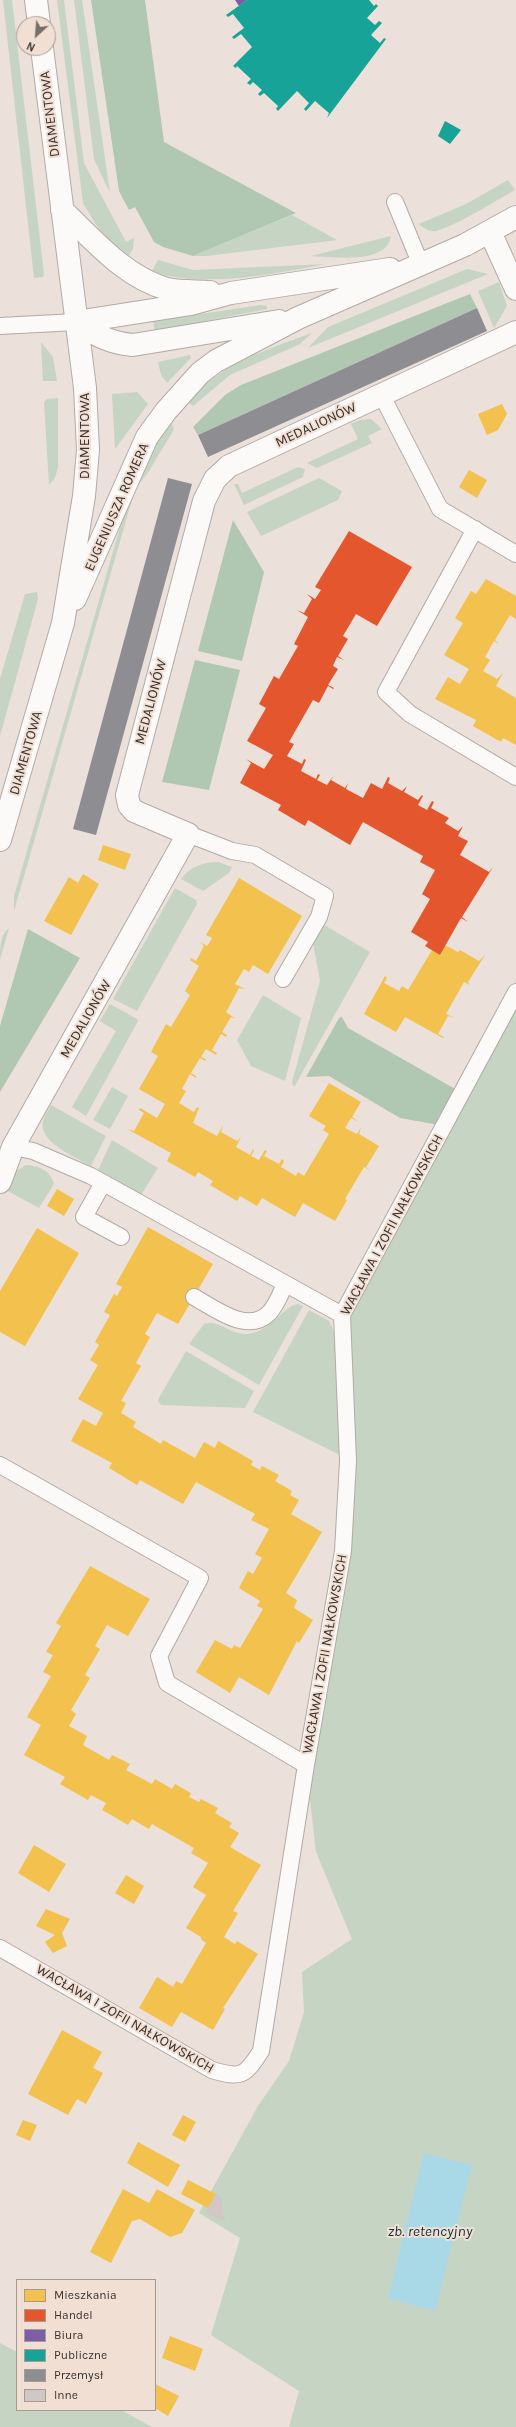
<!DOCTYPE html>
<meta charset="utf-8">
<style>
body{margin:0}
#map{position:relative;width:516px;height:2427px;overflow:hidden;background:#ebe0da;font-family:Karla,sans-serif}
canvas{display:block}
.legend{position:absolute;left:16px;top:2279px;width:140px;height:132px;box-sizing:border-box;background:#f1dfd4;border:1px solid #a79a92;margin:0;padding:5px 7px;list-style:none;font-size:12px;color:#39322e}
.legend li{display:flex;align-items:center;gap:8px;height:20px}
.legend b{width:20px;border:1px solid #a79a92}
.north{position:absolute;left:16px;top:16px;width:40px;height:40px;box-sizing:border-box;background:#f1dfd4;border:1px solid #a79a92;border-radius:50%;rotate:206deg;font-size:11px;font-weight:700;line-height:16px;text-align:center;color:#39322e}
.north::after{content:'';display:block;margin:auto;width:14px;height:18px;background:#776f6a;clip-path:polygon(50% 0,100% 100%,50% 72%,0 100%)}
</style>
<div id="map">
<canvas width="516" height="2427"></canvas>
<ul class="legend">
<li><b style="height:11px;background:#f2c14e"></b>Mieszkania</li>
<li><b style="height:11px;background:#e4572e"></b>Handel</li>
<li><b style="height:11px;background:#7b5ea7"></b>Biura</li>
<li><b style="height:11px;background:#17a398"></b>Publiczne</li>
<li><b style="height:11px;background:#8d8d92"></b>Przemysł</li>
<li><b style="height:11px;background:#d0c7c6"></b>Inne</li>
</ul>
<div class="north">N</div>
</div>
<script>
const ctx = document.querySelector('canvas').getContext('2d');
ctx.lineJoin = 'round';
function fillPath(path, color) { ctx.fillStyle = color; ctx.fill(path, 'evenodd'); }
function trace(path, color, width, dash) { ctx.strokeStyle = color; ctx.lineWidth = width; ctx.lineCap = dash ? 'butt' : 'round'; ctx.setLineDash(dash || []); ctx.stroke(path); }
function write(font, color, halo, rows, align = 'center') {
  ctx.font = font + ' Karla,sans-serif'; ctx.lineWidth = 4; ctx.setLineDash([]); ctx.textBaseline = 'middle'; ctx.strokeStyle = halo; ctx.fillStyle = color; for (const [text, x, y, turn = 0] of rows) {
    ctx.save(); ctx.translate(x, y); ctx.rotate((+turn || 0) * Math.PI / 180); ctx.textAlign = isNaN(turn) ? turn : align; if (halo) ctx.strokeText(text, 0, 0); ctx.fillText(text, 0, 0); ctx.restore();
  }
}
fillPath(new Path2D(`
 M3,0H12L44,274L43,277L34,278Z
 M57,0H64L84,163L126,242L134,238L133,249L127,258L103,236L83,203Z
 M74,0H82L110,193L94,159Z
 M508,180L515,190C495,201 456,226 436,231C430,232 423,228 419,224L466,204Z
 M292,215L337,240L207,256H193Z
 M391,236C387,265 332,257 311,256Z
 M158,260L193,270L325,264C276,274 198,289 152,271Z
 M467,269L488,274L308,348L328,327Z
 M499,282L507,306L494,328L478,291Z
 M261,305L267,306V309L155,331L153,321Z
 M312,333L300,344L230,375L193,406L187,401C225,362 263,351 312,333Z
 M41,342L53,357L57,381H43Z
 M190,355L191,358L167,383L161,375L158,362Z
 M137,392L148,404L115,449L112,394Z
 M58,398V467L55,478L49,485L44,402L47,399Z
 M371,419L382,429L368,436L372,443L317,468L307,463L358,439L351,424L360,420Z
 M170,421L174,428L172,433L147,474L135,489L14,911V896L129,496L154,445Z
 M298,467L305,469L303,477L244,505L234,484H238L242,493Z
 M319,478L342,491L338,500L261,536L247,512Z
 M37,592L38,599L0,736V679L25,594Z
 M218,862L232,867L229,873L203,891L181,879C190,867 203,862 218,862Z
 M175,888L196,900L197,904L137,1011L113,999Z
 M321,923L370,952L294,1087L292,1082L320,981L312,938Z
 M9,928L0,960C0,947 0,935 9,928Z
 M516,992V2427H289L299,2391L211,2335L240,2238L199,2213L258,2106L289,2061L304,2012L302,1972L352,1939L316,1852L306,1765L343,1551L342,1315Z
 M263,995L301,1018L285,1081L251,1066L237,1040Z
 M110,1004L137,1019L138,1021L86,1116L72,1107L116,1031L100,1021Z
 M112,1087L128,1096L110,1129L93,1120Z
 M51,1105L106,1136L91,1166C77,1158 38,1142 43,1122C44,1116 48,1111 51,1105Z
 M112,1140L158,1168L141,1195L98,1170Z
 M26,1165C39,1166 50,1170 54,1184L39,1208L6,1190L16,1171Z
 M298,1304L303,1306L259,1385L189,1344L204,1324C219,1319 229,1334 245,1334C269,1334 283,1306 298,1304Z
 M309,1310L329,1321L337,1338L340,1455L253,1412Z
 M186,1351L254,1391L245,1408L161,1405L158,1401L160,1396Z
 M0,2343L17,2352V2410H121L152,2427H0Z`), '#c6d4c4');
fillPath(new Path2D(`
 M91,0H145L164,142L296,213L193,256L163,247L154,242L135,207L129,210L119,191Z
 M470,294L477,308L198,435L193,427L225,395L241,385Z
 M233,520L264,572L242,661L198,651Z
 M195,660L240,670L209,790L162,782Z
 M28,929L80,958L0,1092V1026Z
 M342,1017L348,1028L457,1090L439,1125L400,1118L329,1076L306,1077L339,1018Z`), '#b0c8b1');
fillPath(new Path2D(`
 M424,2153L472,2165L435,2311L388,2298Z`), '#a9d9e7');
fillPath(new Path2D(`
 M502,404L507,414L498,430L487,435L478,414Z
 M469,470L487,480L477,498L459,487Z
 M486,579L516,596V619L510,615L495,640L499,644L494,641L485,657L490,660L483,671L497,679L503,673L496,686L516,698V745L503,738L501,742L473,726L476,720L435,699L448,677L460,684L469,669L444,655L463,623L455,618L471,591L476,594Z
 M103,845L131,854L125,870L98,860Z
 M83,874L99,884L71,935L44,921L69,877L78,883Z
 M239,878L302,916L268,974L253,965L249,972L244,969L235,984L245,989L239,988L226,1012L236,1019L231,1017L222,1032L227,1035L226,1037L221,1034L212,1050L217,1053L216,1055L206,1049L201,1057L206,1059L205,1061L200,1058L191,1073L196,1076V1078L190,1074L182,1089L186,1091L179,1103L194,1112L197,1107L199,1108L193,1123L217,1136L223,1125L221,1132L237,1141L241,1137L236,1147L250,1155L253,1149L254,1150L251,1156L259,1160L265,1150L267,1151L264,1156L279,1164L282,1159L284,1161L281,1167L296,1176L298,1172L304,1176L329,1134L323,1130L326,1126L309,1116L329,1083L361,1102L352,1117L359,1122L351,1118L345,1128L357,1134L361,1127L359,1134L379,1146L366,1167L370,1170L364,1167L345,1199L347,1200L335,1221L303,1203L295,1217L262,1198L257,1206L240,1196L237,1201L210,1185L213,1181L198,1172L195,1177L167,1161L171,1153L127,1129L134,1131L144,1113L139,1110L140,1108L157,1118L165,1104L139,1089L158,1056L151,1052L166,1024L171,1027L190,995L185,991L199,966L190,960L191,958L196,961L204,946L200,942L207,946L210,942L212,938L206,935Z
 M445,945L458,952L460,950L479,961L485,955L468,982L470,985L464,982L446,1014L455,1018L448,1016L438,1034L444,1037L443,1038L405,1017L396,1032L364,1014L385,976L387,978L384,983L399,991L402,986L408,990L432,950L440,955Z
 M57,1189L74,1199L64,1216L47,1206Z
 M148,1227L213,1264L178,1324L157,1313L145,1334L150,1337L136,1363L141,1366L121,1401L126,1403L121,1413L136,1422L133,1427L161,1444L163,1440L195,1458L204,1442L215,1448L218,1441L253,1461L251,1465L260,1470L262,1466L279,1475L275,1481L292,1491L290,1495L299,1500L291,1514L322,1532L286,1593L297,1600L294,1608L313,1620L299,1643L297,1641L269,1695L239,1677L230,1693L196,1672L215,1640L232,1649L234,1645L240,1648L263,1609L257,1606L260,1601L239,1588L248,1571L253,1574L262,1558L255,1554L269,1529L251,1520L255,1514L196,1482L183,1504L140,1480L137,1485L109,1468L112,1463L71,1441L83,1419L96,1426L103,1413L78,1399L98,1365L90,1360L99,1345L95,1342L110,1315L104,1312L114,1294L117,1296L122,1287L116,1284Z
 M37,1228L79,1253L25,1346L0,1332V1291Z
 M90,1566L150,1599L128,1636L107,1625L95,1646L100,1649L85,1675L90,1678L71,1710L76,1714L69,1726L87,1736L83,1745L109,1760L112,1755L130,1764L126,1770L152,1784L155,1779L172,1789L175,1784L191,1793L189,1797L199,1802L201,1799L218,1808L215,1813L232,1823L229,1827L239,1833L230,1847L261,1865L233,1911L238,1913L224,1937L235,1944L237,1941L258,1954L223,2008L225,2009L213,2030L181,2012L172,2027L139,2008L157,1977L173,1987L176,1981L182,1984L206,1943L201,1939V1937L186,1928L206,1895L193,1887L208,1863L191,1853L194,1848L152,1824L149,1829L132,1819L128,1825L111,1815L102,1810L106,1803L91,1795L88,1800L60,1784L65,1777L24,1755L41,1725L27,1717L51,1676L43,1672L53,1655L46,1652L61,1626L56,1623Z
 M34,1845L66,1864L49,1892L18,1873Z
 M126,1875L144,1886L134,1904L115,1893Z
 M46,1909L70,1919L62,1933L67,1946L53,1953L45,1942L55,1935L36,1926Z
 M62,2030L102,2052L93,2068L103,2073L86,2104L77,2099L68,2115L28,2094Z
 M183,2115L196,2122L185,2142L172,2135Z
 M23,2120L37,2125L30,2141L16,2135Z
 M138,2142L180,2165L168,2187L127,2163Z
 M188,2180L216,2194L208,2208L181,2194Z
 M123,2189L149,2203L157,2189L195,2210L182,2233L170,2237L140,2219L132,2221L111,2263L90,2252Z
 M170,2336L203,2349L195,2371L162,2358Z
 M155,2384L179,2396L168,2416L155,2408Z`), '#f2c14e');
fillPath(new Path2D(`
 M349,531L412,567L377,626L356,614L343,636L348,639L338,656L344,660L337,657L333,666L338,669L328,685L334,688L333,689L328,686L319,703L313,700L289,742L294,744L287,756L302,764L304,759L306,760L301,771L316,779L318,774L320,775L317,780L327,785L334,775L331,780L345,788L348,783L346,789L363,798L371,783L382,789L388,777L390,778L388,783L402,791L407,786L404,792L418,800L422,795L423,796L418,805L427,810L432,801L434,802L431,808L449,818L445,823L458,831L463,826L458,836L468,841L460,855L489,872L493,867L462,917L468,922L461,918L440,955L425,946L428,942L411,932L430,899L422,894L435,870L420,862L423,856L363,822L350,845L308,820L305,826L278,810L281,805L240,783L251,763L246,759L264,769L273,755L247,741L266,708L259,704L274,676L279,679L298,646L294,644L308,617L297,610L304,613L312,599L307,594L315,599L321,590L315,587Z`), '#e4572e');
fillPath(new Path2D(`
 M235,0H247L239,6Z`), '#7b5ea7');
fillPath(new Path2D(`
 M247,0H369L374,6L376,4L378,6L367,18L375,25L379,21L382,23L371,35L380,43L384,38L386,39L327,118L329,113L315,101L306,111L304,109L309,103L297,91L278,111L276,109L278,106L264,93L260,96L258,94L262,90L253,82L250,85L247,83L251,79L237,66L236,68L233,66L252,47L241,34L234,39L232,37L244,28L233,14L228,17L226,15Z
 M445,121L461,130L450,144L438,136Z`), '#17a398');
fillPath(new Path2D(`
 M477,308L487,331L208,457L198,435Z
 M168,478L192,484L96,835L73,829Z`), '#8d8d92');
fillPath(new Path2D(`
 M216,2194L221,2197L225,2221L205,2213Z`), '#d0c7c6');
const lane = new Path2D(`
 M395,202L421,265
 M0,326L76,322
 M381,394L440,509L516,554
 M475,529L386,692L410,714L516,777
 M188,834L232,851L255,855L325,896L319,917L283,979
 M13,1147L33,1151L91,1176L342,1315
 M103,1183L84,1217L121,1237
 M194,1297C214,1308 247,1334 268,1314C276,1307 281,1293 285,1284
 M0,1465L200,1578L159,1656L167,1683L306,1765
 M0,1948L212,2070C241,2079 245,2076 261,2051L306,1765L343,1551L348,1461L342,1315L516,992`);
const street = new Path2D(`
 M490,232L516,289
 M0,1182L13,1147L188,834L134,811L129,805L127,795L204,501L215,479L229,466L516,332`);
const secondary = new Path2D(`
 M36,0L39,24
 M62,210C93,239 124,277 167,289C180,292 196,291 210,292
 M76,322L191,304L231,293L390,269
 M76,322C95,335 110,343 133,345L279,321
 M75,599L147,437L166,411L200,373L216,361L298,318L465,245L516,217
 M0,840L63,623L84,496L88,450L85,388L42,48`);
trace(lane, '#b2aaa5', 18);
trace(street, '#b2aaa5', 24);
trace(secondary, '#b2aaa5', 24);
trace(lane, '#fcfaf9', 16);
trace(street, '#fcfaf9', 22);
trace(secondary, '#fcfaf9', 22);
write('14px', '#39322e', '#f1dfd4', [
 ["DIAMENTOWA",50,114,-97],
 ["MEDALIONÓW",316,425,-25],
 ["DIAMENTOWA",85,436,-90],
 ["EUGENIUSZA ROMERA",117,507,-66],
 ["MEDALIONÓW",151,702,-75],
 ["DIAMENTOWA",26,753,-74],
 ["MEDALIONÓW",86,1019,-60],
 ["WACŁAWA I ZOFII NAŁKOWSKICH",392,1225,-62],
 ["WACŁAWA I ZOFII NAŁKOWSKICH",325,1654,-80],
 ["WACŁAWA I ZOFII NAŁKOWSKICH",125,2019,30]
]);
write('italic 15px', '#0f323c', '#f1dfd4', [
 ["zb. retencyjny",430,2232]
]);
</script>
